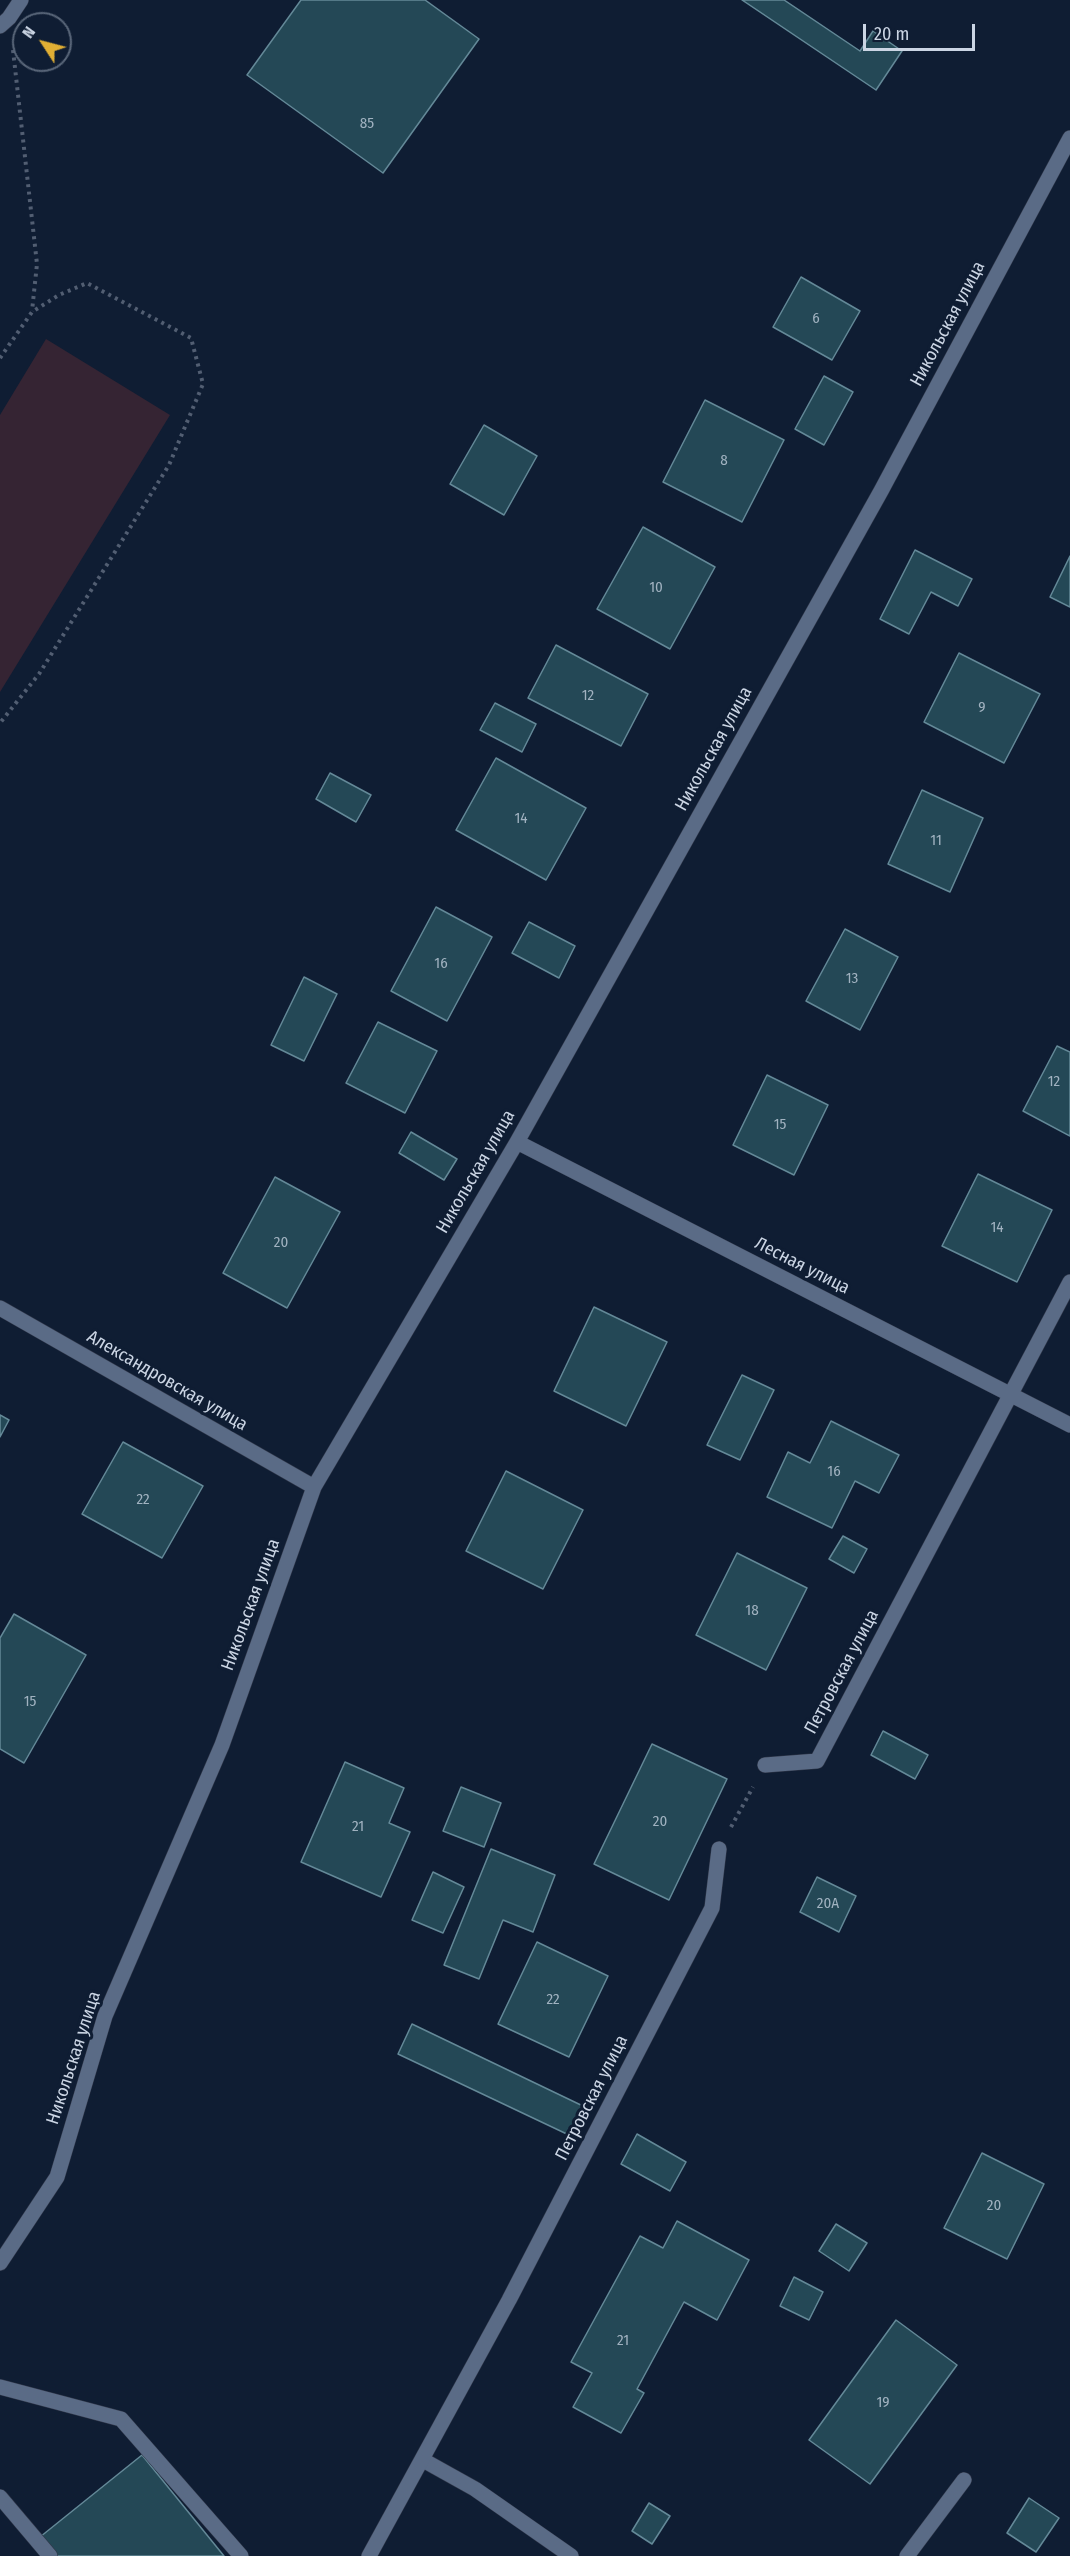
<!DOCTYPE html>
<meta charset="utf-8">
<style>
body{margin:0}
#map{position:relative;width:1070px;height:2556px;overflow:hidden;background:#0f1d33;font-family:"Fira Sans Condensed",sans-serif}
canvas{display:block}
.north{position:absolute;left:12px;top:12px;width:60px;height:60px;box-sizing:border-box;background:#0f1d33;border:2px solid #5a677a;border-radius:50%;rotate:306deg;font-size:16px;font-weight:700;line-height:24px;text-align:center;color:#cbd5e4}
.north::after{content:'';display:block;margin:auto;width:21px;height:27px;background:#e1af34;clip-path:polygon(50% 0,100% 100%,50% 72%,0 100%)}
.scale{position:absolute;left:863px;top:24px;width:112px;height:27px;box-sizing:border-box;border:3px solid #cbd5e4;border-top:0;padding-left:8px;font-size:18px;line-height:21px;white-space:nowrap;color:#cbd5e4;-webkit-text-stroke:4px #0f1d33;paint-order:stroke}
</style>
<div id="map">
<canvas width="1070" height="2556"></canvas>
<div class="north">N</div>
<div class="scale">20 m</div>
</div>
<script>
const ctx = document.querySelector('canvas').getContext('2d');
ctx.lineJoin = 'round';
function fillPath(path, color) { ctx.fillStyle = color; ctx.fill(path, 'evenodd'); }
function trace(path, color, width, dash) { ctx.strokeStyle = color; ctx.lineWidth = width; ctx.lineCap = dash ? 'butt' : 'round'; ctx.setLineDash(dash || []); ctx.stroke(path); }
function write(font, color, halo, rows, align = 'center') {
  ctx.font = font + ' "Fira Sans Condensed",sans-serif'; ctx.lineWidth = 6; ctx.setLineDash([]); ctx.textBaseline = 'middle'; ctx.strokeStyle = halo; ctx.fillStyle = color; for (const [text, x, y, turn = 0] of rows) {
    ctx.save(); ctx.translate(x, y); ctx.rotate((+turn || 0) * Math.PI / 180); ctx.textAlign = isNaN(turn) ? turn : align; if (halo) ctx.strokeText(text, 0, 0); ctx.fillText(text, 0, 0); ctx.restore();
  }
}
fillPath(new Path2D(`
 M46,339L170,415L0,692V415Z`), '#352433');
const building = new Path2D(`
 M301,0H425L479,39L383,173L247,75Z
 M742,0H784L860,51L873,31L902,51L876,90Z
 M801,277L860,311L832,360L773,327Z
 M824,376L853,392L824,445L795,429Z
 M705,400L784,440L742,522L663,482Z
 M484,425L537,456L504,515L450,484Z
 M643,527L715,567L670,649L597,609Z
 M915,550L972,579L958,606L931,592L909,634L880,619Z
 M1070,556V607L1050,597Z
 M556,645L648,694L621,746L528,698Z
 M959,653L1040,694L1004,763L924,722Z
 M495,703L536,724L522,752L480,730Z
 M496,758L586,808L546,880L456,830Z
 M330,773L371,795L356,822L316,799Z
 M922,790L983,818L950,892L888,864Z
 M436,907L492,937L447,1021L391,991Z
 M529,922L575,946L559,978L512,953Z
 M845,929L898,957L860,1030L806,1001Z
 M304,977L337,994L304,1061L271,1045Z
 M378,1022L437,1051L405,1113L346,1083Z
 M1057,1046L1070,1052V1136L1023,1111Z
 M767,1075L828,1105L794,1175L733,1145Z
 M411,1132L457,1159L444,1180L399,1153Z
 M978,1174L1052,1210L1017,1282L942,1246Z
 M275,1177L340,1212L287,1308L223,1273Z
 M594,1307L667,1342L626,1426L554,1391Z
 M742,1375L774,1390L740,1460L707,1445Z
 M0,1415L9,1420L0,1437Z
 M831,1421L899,1455L879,1493L855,1481L832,1528L767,1497L788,1452L810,1463Z
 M123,1442L203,1486L162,1558L82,1514Z
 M506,1471L583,1510L543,1589L466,1551Z
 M843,1536L867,1549L854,1573L829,1559Z
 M737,1553L807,1588L766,1670L696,1635Z
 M14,1614L86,1655L24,1763L0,1749V1638Z
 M883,1731L928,1755L915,1779L871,1755Z
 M652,1744L727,1779L669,1900L594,1864Z
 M345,1762L404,1788L389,1823L410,1832L381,1897L301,1862Z
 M461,1787L501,1803L484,1847L443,1831Z
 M491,1849L555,1875L533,1932L503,1920L479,1979L444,1965Z
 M433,1872L464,1887L443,1933L412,1920Z
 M817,1877L856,1896L839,1932L800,1912Z
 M537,1942L608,1976L569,2057L498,2024Z
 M412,2024L585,2107L571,2136L398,2054Z
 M637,2134L686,2162L670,2191L621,2164Z
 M982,2153L1044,2184L1007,2259L944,2228Z
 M677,2221L749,2260L717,2320L684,2302L637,2389L644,2393L621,2433L573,2407L592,2373L571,2362L640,2236L663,2248Z
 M836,2224L867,2243L849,2271L819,2251Z
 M794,2277L823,2292L809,2320L780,2306Z
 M896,2320L957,2365L870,2484L809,2440Z
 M142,2455L224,2556H56L40,2537Z
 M1029,2498L1059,2518L1036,2552L1007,2533Z
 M649,2503L670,2516L652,2544L632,2531Z`);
fillPath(building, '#244856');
trace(building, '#648998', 1.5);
const service = new Path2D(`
 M0,26L9,18L21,0
 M0,2387L121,2419L241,2556
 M423,2460L475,2489L571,2556
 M0,2497L50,2556
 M907,2556L964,2480`);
const minor = new Path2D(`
 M517,1142L1070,1425
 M0,1308L314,1487
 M765,1765L817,1761L1070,1282
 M0,2263L57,2177L105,2016L222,1745L314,1487L517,1142L881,491L1070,138
 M369,2556L509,2300L712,1908L719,1849`);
trace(service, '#31384a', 16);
trace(minor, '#31384a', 16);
trace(new Path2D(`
 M13,50L37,264L32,311
 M0,358L32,312L59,295L87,283L191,338L203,384L169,465L39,674L0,723
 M731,1827L753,1787`), '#525e72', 4, [3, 4.5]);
trace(service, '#5a6b86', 15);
trace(minor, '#5a6b86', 15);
write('15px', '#a1b2c0', null, [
 ["85",367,124],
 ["6",816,319],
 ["8",724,461],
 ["10",656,588],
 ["12",588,696],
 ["9",982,708],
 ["14",521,819],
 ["11",936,841],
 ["16",441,964],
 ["13",852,979],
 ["12",1054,1082],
 ["15",780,1125],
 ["14",997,1228],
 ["20",281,1243],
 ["16",834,1472],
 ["22",143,1500],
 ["18",752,1611],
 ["15",30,1702],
 ["20",660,1822],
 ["21",358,1827],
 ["20А",828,1904],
 ["22",553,2000],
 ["20",994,2206],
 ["21",623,2341],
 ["19",883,2403]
]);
write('18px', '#cbd5e4', '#0f1d33', [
 ["Никольская улица",948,324,-62],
 ["Никольская улица",714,749,-61],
 ["Никольская улица",476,1172,-60],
 ["Лесная улица",802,1266,27],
 ["Александровская улица",167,1381,30],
 ["Никольская улица",251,1605,-70],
 ["Петровская улица",842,1672,-62],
 ["Никольская улица",74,2058,-72],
 ["Петровская улица",592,2098,-63]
]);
</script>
